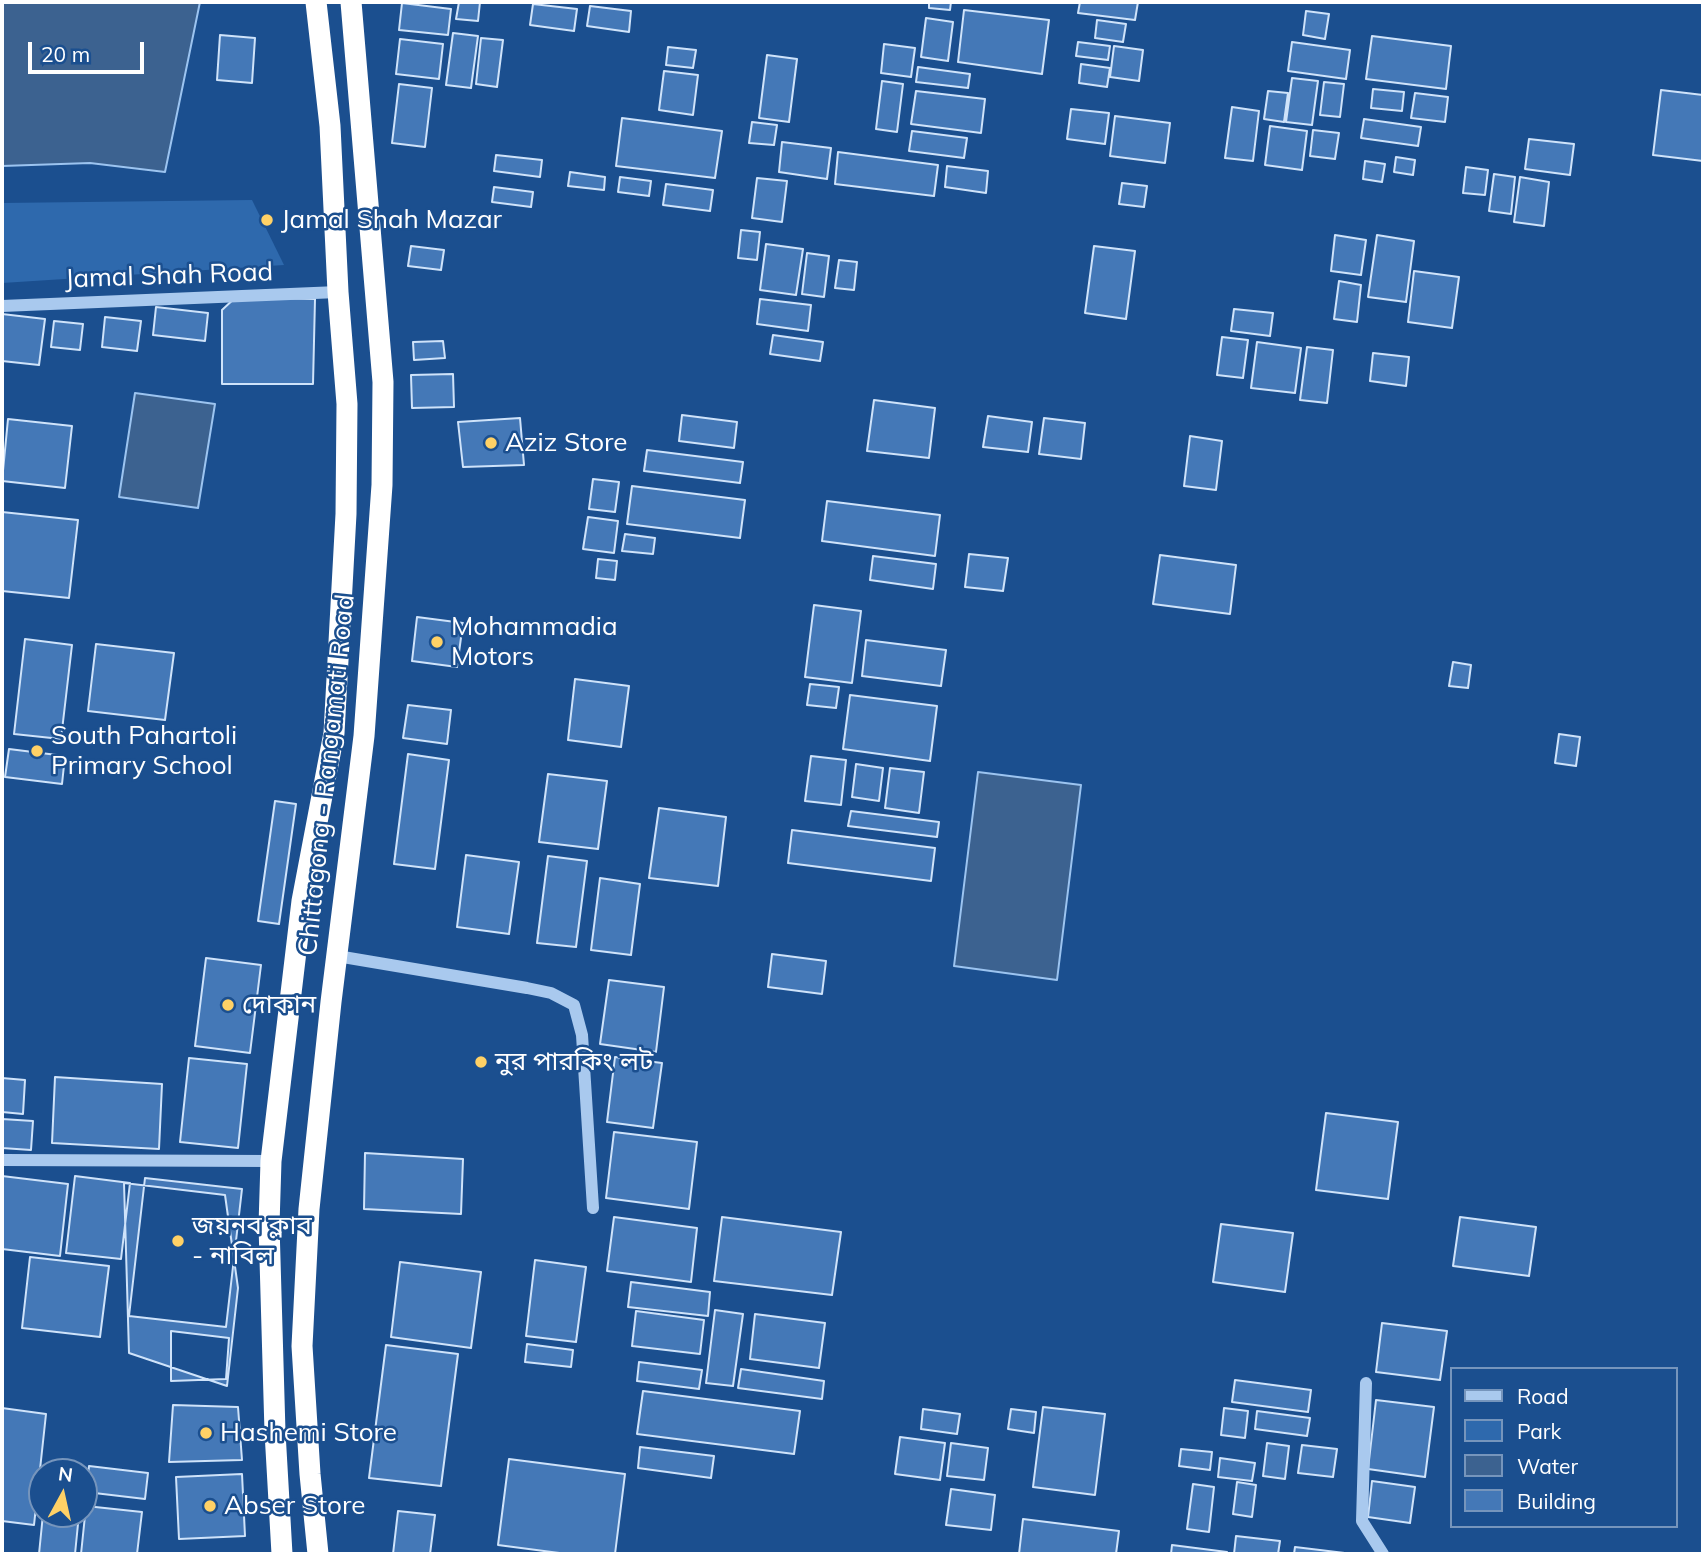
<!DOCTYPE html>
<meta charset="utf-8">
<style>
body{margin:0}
#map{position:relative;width:1705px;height:1556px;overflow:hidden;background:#1b4f8f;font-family:Mulish,sans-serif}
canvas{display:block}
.frame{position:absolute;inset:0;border:4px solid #fff;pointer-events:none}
.legend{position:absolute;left:1450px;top:1367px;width:228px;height:161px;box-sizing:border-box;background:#1b4f8f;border:2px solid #7695bc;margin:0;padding:9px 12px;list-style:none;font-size:21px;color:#fff}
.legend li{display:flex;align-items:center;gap:14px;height:35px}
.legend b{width:35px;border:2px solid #7695bc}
.north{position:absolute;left:28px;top:1458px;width:70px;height:70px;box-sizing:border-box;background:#1b4f8f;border:2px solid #7695bc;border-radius:50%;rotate:8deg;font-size:19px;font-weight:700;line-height:28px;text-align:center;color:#fff}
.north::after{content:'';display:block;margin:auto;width:24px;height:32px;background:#ffd166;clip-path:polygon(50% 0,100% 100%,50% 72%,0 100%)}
.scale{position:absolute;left:28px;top:42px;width:116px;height:32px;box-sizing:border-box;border:4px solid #fff;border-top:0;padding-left:9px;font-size:21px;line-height:24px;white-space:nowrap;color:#fff;-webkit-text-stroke:5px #1b4f8f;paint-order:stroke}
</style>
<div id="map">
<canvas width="1705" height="1556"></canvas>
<div class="frame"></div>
<ul class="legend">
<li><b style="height:9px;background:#a9c9ee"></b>Road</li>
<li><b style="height:19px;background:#2e69ad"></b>Park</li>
<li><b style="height:19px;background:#3c6290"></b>Water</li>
<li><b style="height:19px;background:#4478b7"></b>Building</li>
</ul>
<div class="north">N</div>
<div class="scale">20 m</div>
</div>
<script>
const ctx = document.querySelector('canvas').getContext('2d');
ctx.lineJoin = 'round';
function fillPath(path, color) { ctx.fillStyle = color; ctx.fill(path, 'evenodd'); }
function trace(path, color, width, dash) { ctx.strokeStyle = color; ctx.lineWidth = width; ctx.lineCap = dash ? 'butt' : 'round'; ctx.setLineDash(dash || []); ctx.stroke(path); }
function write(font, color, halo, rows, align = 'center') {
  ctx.font = font + ' Mulish,"Noto Sans Bengali",sans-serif'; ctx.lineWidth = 5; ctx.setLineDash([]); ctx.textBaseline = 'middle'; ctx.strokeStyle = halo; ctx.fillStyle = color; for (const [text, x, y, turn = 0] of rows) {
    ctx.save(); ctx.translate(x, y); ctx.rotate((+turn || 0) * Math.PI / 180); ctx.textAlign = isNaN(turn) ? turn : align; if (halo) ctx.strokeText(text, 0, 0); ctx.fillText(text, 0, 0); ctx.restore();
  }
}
fillPath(new Path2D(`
 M252,200L284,265L2,283V203Z`), '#2e69ad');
const water = new Path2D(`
 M2,2H200L165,172L90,163L2,166Z
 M135,393L215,404L198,508L119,497Z
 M978,772L1081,785L1057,980L954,966Z`);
fillPath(water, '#3c6290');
trace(water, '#9cc4f0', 2);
const building = new Path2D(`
 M459,2H480L478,21L456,19Z
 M929,2H951L950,10L929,8Z
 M1080,2H1138L1135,20L1078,13Z
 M402,3L451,9L448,35L399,30Z
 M533,4L577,9L574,31L530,25Z
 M590,6L631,11L629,32L587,26Z
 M964,10L1049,20L1042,74L958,62Z
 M1306,11L1329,14L1325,39L1303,35Z
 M926,18L953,22L948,61L921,57Z
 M1097,20L1126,24L1123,42L1095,38Z
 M453,33L478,36L471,88L446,85Z
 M220,35L255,38L252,83L217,80Z
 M1372,36L1451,46L1446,89L1366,79Z
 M481,38L503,40L497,87L476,84Z
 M400,39L443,44L439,79L396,74Z
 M1078,42L1110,46L1108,60L1076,56Z
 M1292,42L1350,50L1346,79L1288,71Z
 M884,44L915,48L911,77L881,73Z
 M1114,46L1143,50L1139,81L1110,77Z
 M668,47L696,50L693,68L666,65Z
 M767,55L797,59L789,122L759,118Z
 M1081,64L1110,68L1107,87L1079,83Z
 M918,67L970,74L968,88L916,82Z
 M664,71L698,75L693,115L659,110Z
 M1292,78L1318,81L1312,125L1286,122Z
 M882,81L903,84L897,132L876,129Z
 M1324,82L1344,84L1340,117L1320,115Z
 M399,84L432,88L425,147L392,143Z
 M1373,89L1404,92L1402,111L1371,108Z
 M1661,90L1703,95V161L1653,155Z
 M916,91L985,99L981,133L911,124Z
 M1268,91L1288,93L1284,122L1264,119Z
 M1415,93L1448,97L1445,122L1411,118Z
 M1232,107L1259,111L1253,161L1225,158Z
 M1071,109L1109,113L1105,144L1067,139Z
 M1115,116L1170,123L1165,163L1110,156Z
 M622,118L722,131L715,178L616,166Z
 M1364,119L1421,127L1418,146L1361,138Z
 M752,122L777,125L774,145L749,143Z
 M1270,126L1307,131L1302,170L1265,165Z
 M1313,130L1339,133L1335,159L1310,156Z
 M912,131L967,138L964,158L909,151Z
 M1529,139L1574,144L1570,175L1525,169Z
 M782,142L831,148L827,179L779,172Z
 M838,152L938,165L934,196L835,184Z
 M496,155L542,160L540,177L494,171Z
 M1396,157L1415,160L1413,175L1394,172Z
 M1365,161L1385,164L1382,182L1363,179Z
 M947,166L988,171L986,193L945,187Z
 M1466,167L1488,170L1485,195L1463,193Z
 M570,172L605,177L604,190L568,186Z
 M1494,174L1515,177L1511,214L1489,211Z
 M620,177L651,181L649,196L618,192Z
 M1520,177L1549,182L1544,226L1514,222Z
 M757,178L787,181L782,222L752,218Z
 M1122,183L1147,186L1144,207L1119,204Z
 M666,184L713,190L710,211L663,205Z
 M494,187L533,192L531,207L492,202Z
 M741,230L760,232L757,260L738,258Z
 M1335,235L1366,240L1361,275L1331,271Z
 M1377,235L1414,241L1406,302L1368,297Z
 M766,244L803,249L796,295L760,290Z
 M411,246L444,250L441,270L408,266Z
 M1094,246L1135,251L1126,319L1085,313Z
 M807,253L829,256L824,297L802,294Z
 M839,260L857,262L854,290L835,288Z
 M1414,271L1459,277L1452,328L1408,322Z
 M1339,281L1361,285L1357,322L1334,319Z
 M236,297L315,299L313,384H222V310Z
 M760,299L811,305L808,331L757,324Z
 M156,307L208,313L205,341L153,335Z
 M1234,309L1273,313L1270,336L1231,331Z
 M2,314L45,319L39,365L2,361Z
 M105,317L141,321L137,351L102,347Z
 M54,321L83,324L80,350L51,347Z
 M773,335L823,342L820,361L770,354Z
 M1222,337L1248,340L1243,378L1217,375Z
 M443,341L445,358L414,360L413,342Z
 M1257,342L1301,348L1295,393L1251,388Z
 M1307,347L1333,350L1327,403L1300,400Z
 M1373,353L1409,357L1406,386L1370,381Z
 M453,374L454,407L412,408L411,375Z
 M874,400L935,408L929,458L867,451Z
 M682,415L737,422L734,448L679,441Z
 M988,416L1032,422L1028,452L983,447Z
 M520,418L524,465L463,467L458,422Z
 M1044,418L1085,423L1081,459L1039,454Z
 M8,419L72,426L65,488L2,481Z
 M1190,436L1222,441L1216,490L1184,486Z
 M647,450L743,462L740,483L644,471Z
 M593,479L619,482L615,512L589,509Z
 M632,486L745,500L740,538L627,524Z
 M827,501L940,515L935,556L822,541Z
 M2,512L78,520L69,598L2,591Z
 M588,517L618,521L614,553L583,549Z
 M625,534L655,538L653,554L622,551Z
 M969,554L1008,558L1003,591L965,587Z
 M1160,555L1236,565L1230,614L1153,604Z
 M873,556L936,564L933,589L870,580Z
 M598,559L617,561L615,580L596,578Z
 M814,605L861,611L852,683L805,677Z
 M417,617L463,623L457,667L412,661Z
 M25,639L72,645L61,739L14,734Z
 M866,640L946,650L941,686L862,676Z
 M96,644L174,653L165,720L88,711Z
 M1453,662L1471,665L1468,688L1449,686Z
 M575,679L629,686L621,747L568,740Z
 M810,684L839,687L836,708L807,705Z
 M850,695L937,706L930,761L843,749Z
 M408,705L451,710L447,744L403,738Z
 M1559,734L1580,737L1576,766L1555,763Z
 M9,749L65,756L62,784L5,777Z
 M408,754L449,760L435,869L394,864Z
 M811,756L846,760L841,805L805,801Z
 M856,764L883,768L879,801L852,797Z
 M890,768L924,772L919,813L885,808Z
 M548,774L607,781L598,849L539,842Z
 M275,801L296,804L279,924L258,921Z
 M659,808L726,817L718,886L649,878Z
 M851,811L939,822L937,837L848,826Z
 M792,830L935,848L931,881L788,863Z
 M466,855L519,862L509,934L457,927Z
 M548,856L587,861L576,947L537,943Z
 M600,878L640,884L631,955L591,950Z
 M772,954L826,961L822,994L768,987Z
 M206,958L261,965L250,1053L195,1046Z
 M609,980L664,987L656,1052L600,1044Z
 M615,1057L662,1063L653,1128L607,1122Z
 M189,1058L247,1064L238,1148L180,1142Z
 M55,1077L162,1084L159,1149L52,1143Z
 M2,1078L25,1080L23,1114L2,1112Z
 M1326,1113L1398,1122L1388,1199L1316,1190Z
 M2,1119L33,1121L31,1150L2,1148Z
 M614,1132L697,1142L689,1209L606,1198Z
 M365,1153L463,1159L461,1214L364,1209Z
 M2,1176L68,1184L60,1256L2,1249Z
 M75,1176L130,1183L121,1259L66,1253Z
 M145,1178L242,1189L226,1327L129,1316Z
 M124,1183L225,1195L238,1288L227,1386L129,1353Z
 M614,1217L697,1228L691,1282L607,1271Z
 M722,1217L841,1232L832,1295L714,1281Z
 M1460,1217L1536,1227L1529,1276L1453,1266Z
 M1221,1224L1293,1233L1285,1292L1213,1282Z
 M30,1257L109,1266L100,1337L22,1328Z
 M535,1260L586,1267L576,1342L526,1336Z
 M400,1262L481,1272L471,1348L391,1337Z
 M631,1282L710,1292L708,1316L628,1307Z
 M715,1310L743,1314L733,1386L706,1383Z
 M636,1311L704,1320L700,1354L632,1346Z
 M755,1314L825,1323L819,1368L750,1359Z
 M1382,1323L1447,1331L1440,1380L1376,1372Z
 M171,1331L229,1338L226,1379L171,1381Z
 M527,1344L573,1350L571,1367L525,1362Z
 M386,1345L458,1354L441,1486L369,1478Z
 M639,1362L702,1370L699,1389L637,1381Z
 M741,1369L824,1381L822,1399L738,1388Z
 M1235,1380L1311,1390L1308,1412L1232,1402Z
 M643,1391L800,1411L794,1454L637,1434Z
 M1376,1400L1434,1407L1425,1477L1368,1469Z
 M173,1405L238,1407L242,1460L169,1462Z
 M1043,1407L1105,1414L1095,1495L1033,1487Z
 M2,1408L46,1414L34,1525L2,1521Z
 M1224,1408L1248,1411L1245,1438L1221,1435Z
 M923,1409L960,1414L957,1434L921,1429Z
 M1011,1409L1036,1412L1034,1433L1008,1429Z
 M1257,1411L1310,1418L1307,1436L1255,1429Z
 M900,1437L945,1443L940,1480L895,1474Z
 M951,1443L988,1448L984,1480L947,1476Z
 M1267,1443L1289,1446L1285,1479L1263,1476Z
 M1302,1445L1337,1449L1333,1477L1298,1473Z
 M640,1447L714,1456L711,1478L638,1468Z
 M1181,1449L1212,1452L1210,1470L1179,1466Z
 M1220,1458L1255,1463L1252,1481L1218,1477Z
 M509,1459L625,1474L615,1554H567L498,1545Z
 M89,1466L148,1473L145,1499L86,1492Z
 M242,1474L245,1536L179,1539L176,1477Z
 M1372,1481L1415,1487L1410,1523L1368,1517Z
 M1237,1482L1256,1485L1252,1517L1233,1514Z
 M1193,1484L1214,1487L1209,1532L1187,1529Z
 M951,1489L995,1495L991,1530L946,1525Z
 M86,1506L142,1512L137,1554H81Z
 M398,1511L435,1515L430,1554H393Z
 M43,1514H79L75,1554H39Z
 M1023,1519L1119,1531L1116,1554H1019Z
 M1236,1536L1280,1541L1278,1554H1234Z
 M1172,1545L1227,1552V1554H1171Z
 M1295,1547L1353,1554H1294Z`);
fillPath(building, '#4478b7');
trace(building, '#cfe3fa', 2);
trace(new Path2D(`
 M2,306L338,292
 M337,956L527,988L551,993L574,1005L582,1035L593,1208
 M2,1160L271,1161
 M1366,1383L1362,1521L1383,1554`), '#a9c9ee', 12);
trace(new Path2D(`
 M282,1554L275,1432L269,1225L271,1161L302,901L334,733L346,514L347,404L338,292L330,126L316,2
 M318,1554L310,1474L302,1346L309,1209L331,1002L364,736L382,485L383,382L351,2`), '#fff', 21);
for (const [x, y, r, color] of [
 [267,220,7,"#ffd166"],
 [491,443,7,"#ffd166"],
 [437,642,7,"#ffd166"],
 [37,751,7,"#ffd166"],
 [228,1005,7,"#ffd166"],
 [481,1062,7,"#ffd166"],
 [178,1241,7,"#ffd166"],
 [206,1433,7,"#ffd166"],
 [210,1506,7,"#ffd166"]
]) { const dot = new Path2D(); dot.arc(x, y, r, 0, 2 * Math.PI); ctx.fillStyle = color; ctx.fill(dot); trace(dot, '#1b4f8f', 2.5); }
write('26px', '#fff', '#1b4f8f', [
 ["Jamal Shah Mazar",281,220],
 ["Aziz Store",505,443],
 ["Mohammadia",451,627],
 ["Motors",451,657],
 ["South Pahartoli",51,736],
 ["Primary School",51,766],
 ["দোকান",242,1005],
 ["নুর পারকিং লট",495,1062],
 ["জয়নব ক্লাব",192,1226],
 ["- নাবিল",192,1256],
 ["Hashemi Store",220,1433],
 ["Abser Store",224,1506]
], 'left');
write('26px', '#fff', '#1b4f8f', [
 ["Jamal Shah Road",169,276,-2],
 ["Chittagong - Rangamati Road",327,775,-84]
]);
</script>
